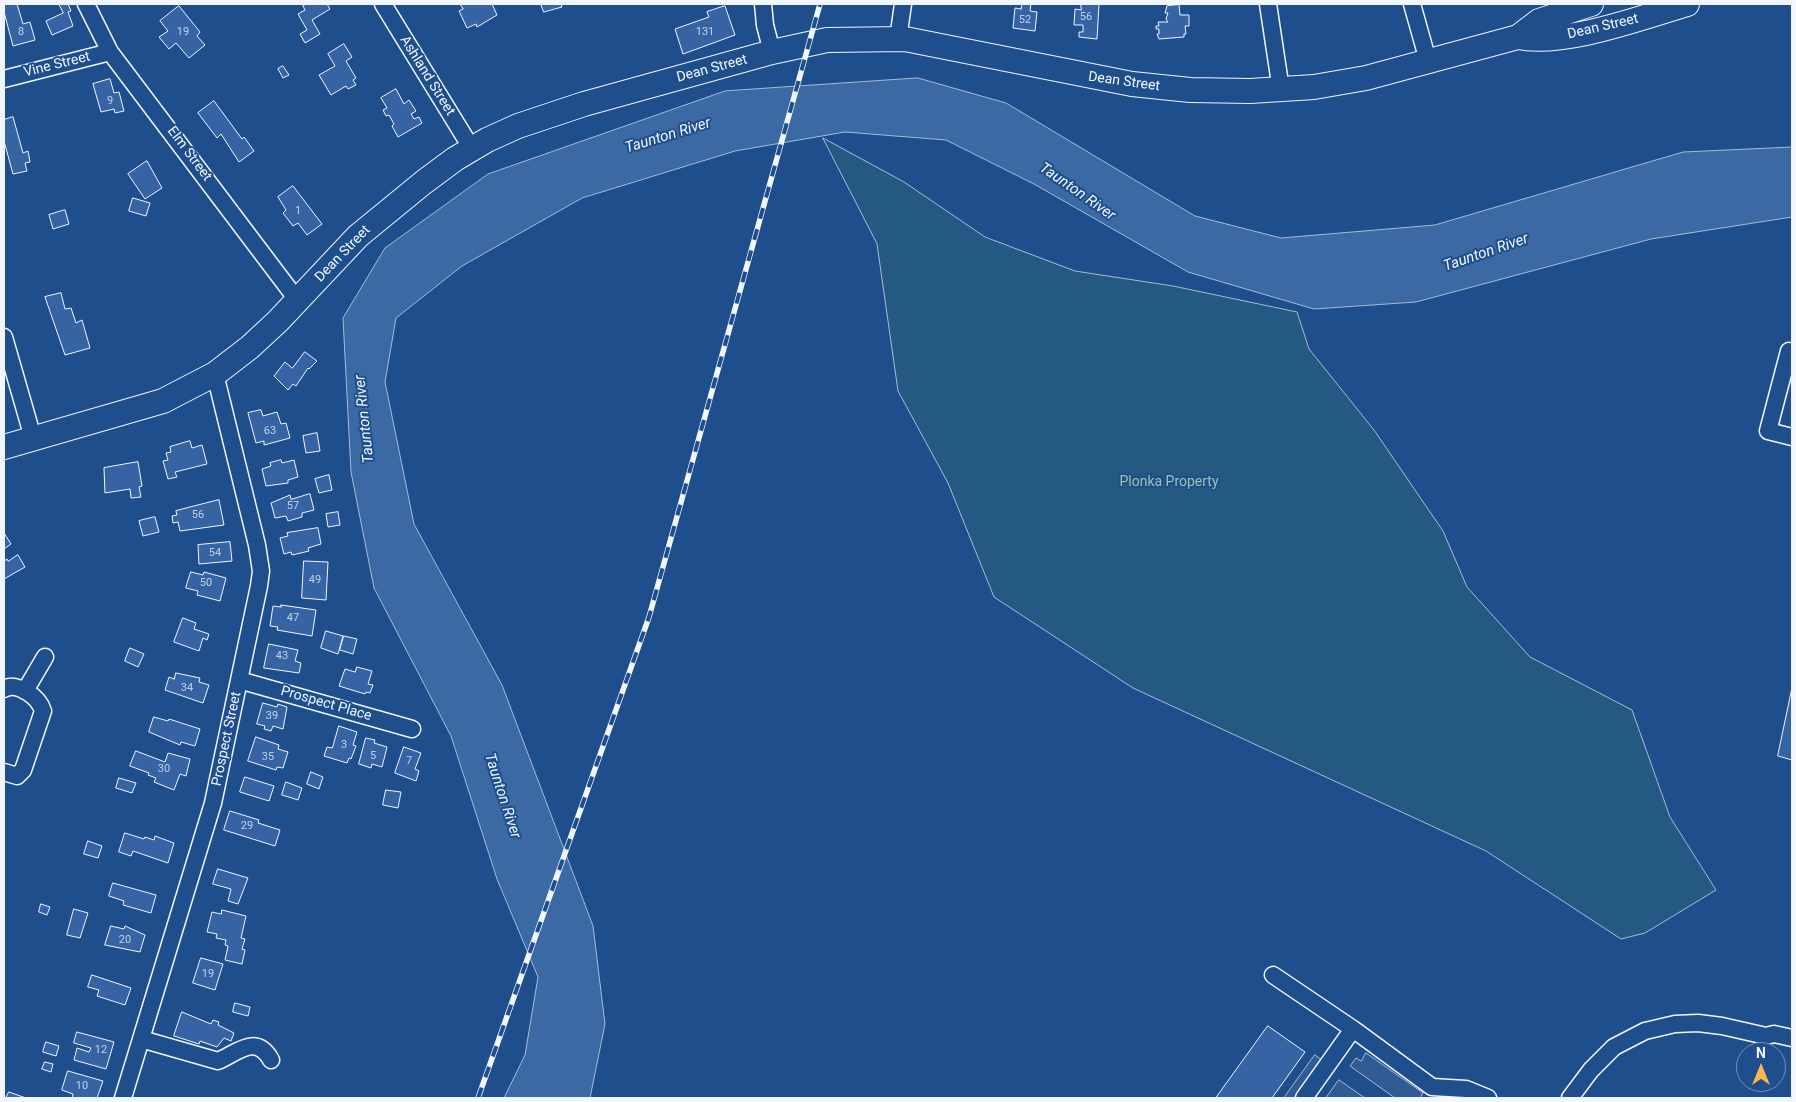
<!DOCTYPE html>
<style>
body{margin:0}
#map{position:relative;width:1796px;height:1102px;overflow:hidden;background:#1f4e8c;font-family:Roboto,sans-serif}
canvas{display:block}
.frame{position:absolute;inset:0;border:5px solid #f2f6ff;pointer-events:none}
.north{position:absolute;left:1736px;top:1042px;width:50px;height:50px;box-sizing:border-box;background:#1f4e8c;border:1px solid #7391ba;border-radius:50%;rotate:0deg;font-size:14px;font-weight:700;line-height:20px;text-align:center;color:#f2f6ff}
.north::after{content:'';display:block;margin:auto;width:18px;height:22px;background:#ffb74d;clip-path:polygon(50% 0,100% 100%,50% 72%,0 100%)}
</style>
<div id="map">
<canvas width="1796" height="1102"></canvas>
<div class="frame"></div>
<div class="north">N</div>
</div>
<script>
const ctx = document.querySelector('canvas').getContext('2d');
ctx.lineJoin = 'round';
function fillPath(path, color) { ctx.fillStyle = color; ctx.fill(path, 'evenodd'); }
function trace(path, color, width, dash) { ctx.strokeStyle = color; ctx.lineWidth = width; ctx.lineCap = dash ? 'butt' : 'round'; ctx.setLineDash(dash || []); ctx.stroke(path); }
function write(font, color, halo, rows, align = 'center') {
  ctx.font = font + ' Roboto,sans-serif'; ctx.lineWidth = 4; ctx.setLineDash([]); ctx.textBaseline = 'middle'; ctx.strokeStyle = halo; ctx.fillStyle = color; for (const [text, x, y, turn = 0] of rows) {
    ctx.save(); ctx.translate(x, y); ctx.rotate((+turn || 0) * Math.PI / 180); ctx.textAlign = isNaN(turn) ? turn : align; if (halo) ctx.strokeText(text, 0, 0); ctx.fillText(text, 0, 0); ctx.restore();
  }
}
const green = new Path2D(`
 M823,138L904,182L985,237L1075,271L1173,286L1297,312L1309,349L1374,430L1443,531L1467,587L1530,657L1632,710L1670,817L1716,890L1645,933L1621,939L1486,851L1133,688L994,597L948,483L898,391L877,244Z`);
fillPath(green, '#245a82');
trace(green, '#a8bbd7', 1);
const parking = new Path2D(`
 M1366,1053L1423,1093L1420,1098H1395L1350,1066L1356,1058L1361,1061Z
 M1315,1055L1327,1064L1303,1098H1284Z
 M1339,1080L1365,1098H1326Z`);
fillPath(parking, '#305b95');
trace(parking, '#a8bbd7', 1);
const water = new Path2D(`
 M918,78L1006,103L1195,216L1281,238L1435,225L1683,152L1792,147V217L1651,239L1416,302L1314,309L1188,272L1034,184L946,140L845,132L735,151L582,198L462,266L396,318L385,382L414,524L502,685L593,926L605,1024L590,1098H504L525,1055L538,977L497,879L451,736L374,588L351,472L343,318L385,248L488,174L725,91Z`);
fillPath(water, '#3b69a3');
trace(water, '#a8bbd7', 1);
const building = new Path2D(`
 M9,4H17L23,24L30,22L35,40L13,46L4,12V5Z
 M59,4H68L71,11L68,12L73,26L52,35L46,21L63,13Z
 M307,4H327L330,9L312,20L320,34L305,43L300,34L307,30L298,14L305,10L303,6Z
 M460,4H492L497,15L477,27L476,24L467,28L459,11L463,9Z
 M541,4H561L562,7L544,12Z
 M1022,4H1031L1030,11L1037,12L1035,31L1013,28L1015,8L1021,9Z
 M1081,4H1099L1097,39L1079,37V32H1083V25H1074L1075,9L1081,10Z
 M1179,5L1180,15H1189V26H1185L1186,34H1184V37L1159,39L1157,34H1159V29H1156V26H1159L1158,22H1168L1166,19L1168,13H1165L1167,6Z
 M179,6L200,32L197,36L205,45L189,58L176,43L169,49L159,37L168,31L160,21Z
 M725,6L735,35L683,54L675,29L709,17L707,12Z
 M344,44L352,57L346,61L356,78L353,80L356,85L348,89L346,86L331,95L319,75L335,66L328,54Z
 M283,66L289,75L283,78L278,69Z
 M110,79L114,93L119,92L124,111L115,113L114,109L101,112L93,84Z
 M396,89L404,104L409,100L416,111L411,114L414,119L419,117L422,123L398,137L392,126L394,124L389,115L386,116L383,110L387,108L381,98Z
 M214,101L242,139L244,137L254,151L239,162L221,134L217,138L198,113Z
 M13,117L23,153L28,151L30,162L25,163L27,171L13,174L4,141V120Z
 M147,161L162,188L145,199L128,174Z
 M293,186L322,224L307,235L298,223L293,226L283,213L286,210L278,197Z
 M133,198L150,203L146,216L129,211Z
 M65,210L69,224L53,229L49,215Z
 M61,293L65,309L71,308L76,323L82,320L90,348L65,355L45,297Z
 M305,352L317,361L309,369L308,368L296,386L293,384L288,390L274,376L285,362L292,368Z
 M261,410L263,416L277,412L281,424L286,423L290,438L264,445V441L256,443L248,413Z
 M317,433L320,451L306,453L303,436Z
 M190,441L192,448L202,445L207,464L175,472L177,477L168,479L163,461L168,460L166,453L171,452L170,447Z
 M281,460L282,463L294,460L298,477L288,480V483L266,486L262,469L271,466L270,463Z
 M138,462L142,486L139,487L141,497L131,498L130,489L105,493L104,468Z
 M329,475L332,490L319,493L315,479Z
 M310,494L314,510L302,513V517L288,521L286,516L275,518L271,503L290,495L291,499Z
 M219,500L224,525L180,531L178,522L173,523L172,516L177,515L176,511Z
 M338,512L340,525L328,527L326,514Z
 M155,517L159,532L143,536L139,521Z
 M318,528L321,544L308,548L309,551L292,555L291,552L284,554L280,538L288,536L287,533Z
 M4,533L11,544L4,549Z
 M230,542L232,561L199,564L198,545Z
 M18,555L25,567L4,579V561L7,559L8,561Z
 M304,561L328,562L326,600L302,598Z
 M191,572L203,575L204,572L226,578L220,601L197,595L198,591L186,588Z
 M281,605L316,610L312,636L277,630L278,627L270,626L273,606L281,607Z
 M183,618L196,623L194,629L209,634L207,640L203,638L199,651L174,642Z
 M326,631L343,636L338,654L321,648Z
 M344,636L357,639L353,654L340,650Z
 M269,644L298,650L295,661L301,663L299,673L264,668Z
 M130,648L144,654L138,667L125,661Z
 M357,667L372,671L368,684L373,685L370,693L366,692L365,694L339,686L345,669L355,672Z
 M176,673L200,678L199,682L209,685L203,703L165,690L169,677L174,679Z
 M1792,688V760L1778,756Z
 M263,703L277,707L278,704L287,707L283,729L273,726L271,731L264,729L265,726L257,724Z
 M154,717L168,721L169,719L200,729L195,746L181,742L180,745L149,732Z
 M339,726L357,732L353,745L356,746L351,759L349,758L347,763L324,756L327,747L332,748Z
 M256,737L279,745L278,749L288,752L283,768L277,767L276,770L248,761Z
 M366,738L375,740L374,743L387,747L382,767L372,764L371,768L359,764Z
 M404,747L421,753L415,769L419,771L416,781L395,773Z
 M136,751L165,762L168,753L190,759L186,776L180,774L174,790L154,782L156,778L148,775L149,773L130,766Z
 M311,772L323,777L319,789L307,784Z
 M245,777L274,786L269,801L240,792Z
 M119,778L136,783L132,793L116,788Z
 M286,782L302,788L298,800L282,795Z
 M386,790L401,792L398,808L383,805Z
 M230,811L259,820L258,823L280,830L275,846L224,830Z
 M125,833L144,839L145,837L154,840L155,836L174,843L168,863L133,851L131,856L119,852Z
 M88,841L102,846L98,858L84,854Z
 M218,869L248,878L238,904L228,901L231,889L213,884Z
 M113,883L156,895L151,913L123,905L124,901L109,896Z
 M41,904L50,907L47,915L39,912Z
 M74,909L88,913L80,938L67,935Z
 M222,910L246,916L241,938L245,939L242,949L245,950L242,964L225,960L228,946L225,945L226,940L216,938L217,934L207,932L212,912L221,914Z
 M111,926L124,929L125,926L145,935L140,952L105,945Z
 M201,958L223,964L215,990L193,983Z
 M92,975L131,988L125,1005L97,996L99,990L88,987Z
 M235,1003L250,1007L248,1016L233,1012Z
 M182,1012L211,1024L213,1020L219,1022L218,1025L234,1033L231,1041L224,1038L217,1047L200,1041L199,1044L174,1036Z
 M1268,1026L1305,1052L1272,1098H1216Z
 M77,1032L114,1042L106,1069L74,1060L77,1048L89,1052L91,1048L74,1043Z
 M46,1042L59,1046L56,1056L43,1052Z
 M45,1062L53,1064L51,1072L42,1069Z
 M68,1071L103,1081L97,1098H72L73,1094L62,1090Z
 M9,1092L26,1098H6Z`);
fillPath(building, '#3563a3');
trace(building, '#f2f6ff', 1);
const minor = new Path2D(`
 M86,4L110,52L298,301
 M383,4L472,149
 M763,4L765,25L772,52
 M1268,4L1281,90
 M1412,4L1428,61
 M898,39L903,4
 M4,79L110,52
 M4,337L33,438
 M1792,352L1789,351L1768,431L1792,437
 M239,680L412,729
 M4,689C17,681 39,697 43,711L23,770L17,776L4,772
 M25,691L45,657
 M1273,975L1353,1029
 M141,1039L218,1061C237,1053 256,1033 271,1060
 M123,1098L213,803L259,586L261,571L257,545L215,374
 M1304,1098L1353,1029L1432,1087L1466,1089L1488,1098
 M1570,1098L1591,1070L1614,1047L1645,1031L1675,1024L1698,1023L1722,1026L1766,1036L1774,1034L1792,1038`);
const highway = new Path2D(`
 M1518,37L1539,21L1591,4
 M4,447L163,401L215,374L250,347L278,321L358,236L424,182L455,159L487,140L518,126L584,104L772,52L827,40L905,39L1132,84L1190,90L1250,91L1314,87L1366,78L1518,37C1565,46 1640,18 1687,4`);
trace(minor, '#f2f6ff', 19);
trace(highway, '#f2f6ff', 26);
trace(minor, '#1f4e8c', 16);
trace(highway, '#1f4e8c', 24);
const rail = new Path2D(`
 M478,1098L649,617L820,4`);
trace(rail, '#f2f6ff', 5.5);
trace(rail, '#1f4e8c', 4, [11]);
write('11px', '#c3d1e8', null, [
 ["56",1086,17],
 ["52",1025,20],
 ["8",21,32],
 ["19",183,32],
 ["131",705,32],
 ["9",110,101],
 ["1",298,211],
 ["63",270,431],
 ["57",293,506],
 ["56",198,515],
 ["54",215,553],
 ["49",315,580],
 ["50",206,583],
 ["47",293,618],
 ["43",282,656],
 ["34",187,688],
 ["39",272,716],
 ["3",344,745],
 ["5",373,756],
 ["35",268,757],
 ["7",409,761],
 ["30",164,769],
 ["29",247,826],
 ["20",125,940],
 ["19",208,974],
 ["12",101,1050],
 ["10",82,1086]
]);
write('14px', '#f2f6ff', '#1f4e8c', [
 ["Dean Street",1603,27,-13],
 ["Vine Street",57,65,-14],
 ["Dean Street",712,69,-15],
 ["Ashland Street",427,76,58],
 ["Dean Street",1124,82,8],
 ["Elm Street",189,154,53],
 ["Dean Street",343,254,-46],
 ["Prospect Place",326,704,16],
 ["Prospect Street",227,739,-78]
]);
write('14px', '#97c8a6', '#1f4e8c', [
 ["Plonka Property",1169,482]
]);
write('italic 15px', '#f2f6ff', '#1f4e8c', [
 ["Taunton River",668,136,-17],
 ["Taunton River",1077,192,35],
 ["Taunton River",1486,253,-19],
 ["Taunton River",365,419,-96],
 ["Taunton River",502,796,72]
]);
</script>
